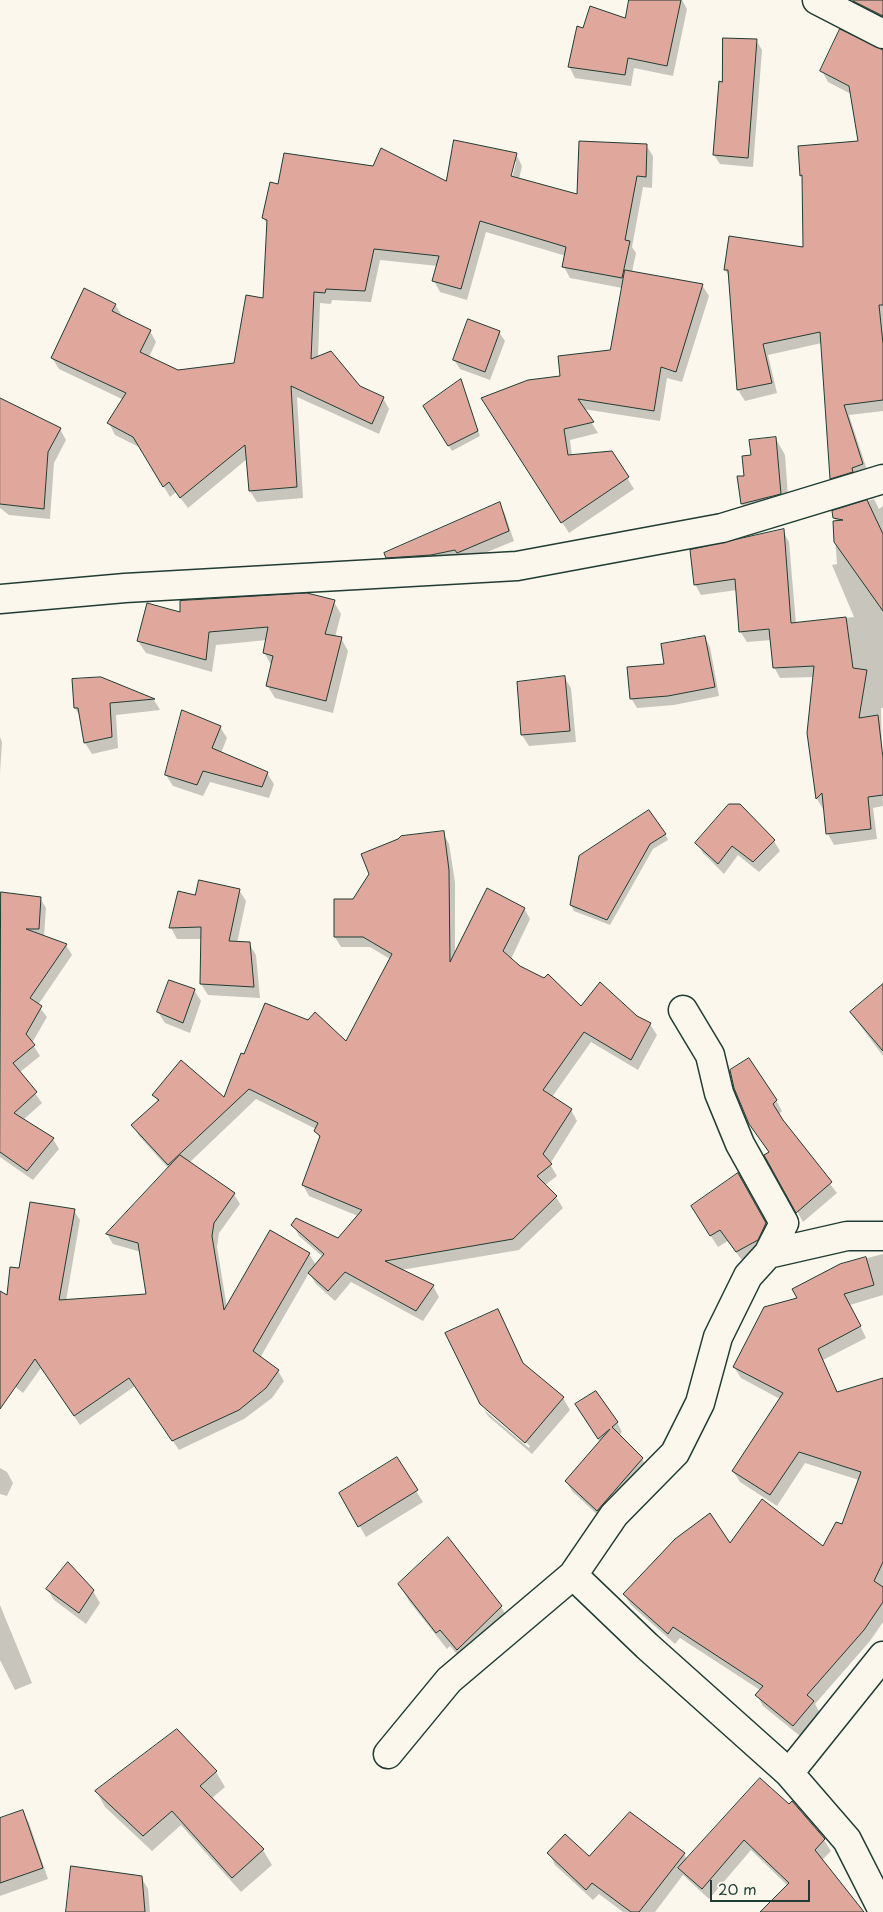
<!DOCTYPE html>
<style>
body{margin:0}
#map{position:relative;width:883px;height:1912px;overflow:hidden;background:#fbf7ec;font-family:"Playpen Sans",sans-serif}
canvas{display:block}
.scale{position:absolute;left:710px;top:1880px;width:100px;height:22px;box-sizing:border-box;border:2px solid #1f3d34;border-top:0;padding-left:6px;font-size:15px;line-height:18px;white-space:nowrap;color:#1f3d34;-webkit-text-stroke:4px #fbf7ec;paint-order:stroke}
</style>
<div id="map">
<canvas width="883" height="1912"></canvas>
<div class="scale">20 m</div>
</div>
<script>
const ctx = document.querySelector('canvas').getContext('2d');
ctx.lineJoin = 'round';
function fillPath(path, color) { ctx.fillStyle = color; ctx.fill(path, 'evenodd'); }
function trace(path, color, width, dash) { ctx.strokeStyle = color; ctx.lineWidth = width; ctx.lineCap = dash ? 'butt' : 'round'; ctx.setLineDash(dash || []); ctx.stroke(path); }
fillPath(new Path2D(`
 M630,0H682L687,9L673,76L634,68L631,86L575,78L569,66L584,29L626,19Z
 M836,0H883V23Z
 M756,40L762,50L753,167L720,164L714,155L723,83Z
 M883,51V411L849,415L870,479L837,489L831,478L822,343L768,355L777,393L745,401L738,390L730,277L725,270L805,248L804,179L799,147L860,142L851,94L828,82L822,71Z
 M646,145L653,156L652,188L643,187L632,247L636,253L632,272L702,285L709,296L682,382L667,378L660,421L583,409L598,433L570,440L572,456L612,453L634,489L569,533L489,408L561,377L611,351L622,288L570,278L564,267L566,256L486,232L467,300L440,292L434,281L438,266L380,260L371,302L332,300L331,304L320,303L318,358L359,387L383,398L389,409L379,434L297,397L303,498L257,502L250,491L247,459L188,508L176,492L170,497L141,448L115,435L109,423L124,400L59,369L52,358L115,304L122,316L150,331L156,342L149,357L178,371L235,364L264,299L268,227L264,218L279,185L447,183L516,154L522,166L519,179L578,196ZM513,162H516L511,182L508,181Z
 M499,332L505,341L490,380L460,369L454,360Z
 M461,381L480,436L452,451L425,407Z
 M0,399L60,429L66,440L54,463L50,519L9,515L0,508Z
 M776,439L785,455L789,510L751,520L742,504L739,478L745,477L753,457Z
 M874,499L879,509L883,506V708H881L883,806L873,808L877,839L834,845L828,834L825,807L823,809L817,799L808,733L814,677L780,678L774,667L771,640L747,642L740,631L737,590L701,595L695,584L783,531L789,542L796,624L854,617L832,565L837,564L834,522H836L834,512Z
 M500,504L505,514L514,541L463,562L393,567L387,557Z
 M334,602L341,614L335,637L341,638L348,651L333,713L275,698L267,685L271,665L264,652L267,640L216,645L212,672L146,653L138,641L181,614Z
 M705,637L710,647L719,696L674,705L637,708L631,698L665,665Z
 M564,677L571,688L576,742L529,746L522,735L519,683Z
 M101,678L154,700L160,710L116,715L118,748L92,754L85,743L81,718L75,708L73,681Z
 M220,727L227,738L221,753L267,773L274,784L269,798L210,782L203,796L173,786L166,775Z
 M0,737L2,742L0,773Z
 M740,805L774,841L780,851L759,872L738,855L724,874L703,853L697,843Z
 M443,833L449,844L455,882V954L524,908L530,919L511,959L581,1008L636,1017L650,1024L657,1035L638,1070L591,1042L552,1097L571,1110L577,1121L550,1164L557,1176L545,1185L556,1197L563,1208L519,1250L401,1270L433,1286L439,1297L423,1321L351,1282L335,1301L316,1284L309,1273L260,1358L278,1371L284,1381L272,1398L244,1419L179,1450L135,1386L80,1425L41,1368L23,1393L7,1380L20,1270L74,1211L80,1220L66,1301L148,1295L141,1252L113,1244L107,1234L169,1169L139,1136L133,1125L158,1102L154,1095L225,1099L346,1043L390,959L370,947H341L335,937L353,900ZM256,1099L316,1129L320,1140L303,1185L309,1196L358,1216L338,1240L293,1225L299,1236L323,1257L316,1265L309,1254L227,1308L217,1247L219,1233L240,1204L234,1194L189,1163Z
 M665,834L668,840L653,849L610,925L574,911L571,905L580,856Z
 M239,890L246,901L237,943L249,944L256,955L260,998L208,995L201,984L202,939H177L171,928L196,896Z
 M3,894L40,898L46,908L44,937L66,945L72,955L38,1005L47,1017L32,1043L40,1056L20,1072L42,1103L23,1120L53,1139L59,1149L33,1180L0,1157V976L11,962L0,959Z
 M883,986V1056L851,1013Z
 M194,990L201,1001L190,1033L165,1023L158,1012Z
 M776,1100L782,1111L778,1115L782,1121L837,1193L803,1222L766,1156L769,1153L750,1123Z
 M738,1175L772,1236L744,1263L728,1241L718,1247L699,1218Z
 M883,1254V1295L850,1305L866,1338L823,1360L838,1393L883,1380V1622L870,1641L815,1704L820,1713L800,1736L763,1706L757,1695L760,1690L680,1638L675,1644L631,1605L624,1594L730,1545L824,1548L842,1526L859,1480L805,1463L777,1506L740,1482L733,1471L780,1399L741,1378L734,1367L798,1299L840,1265Z
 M498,1310L524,1366L563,1398L570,1410L532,1454L488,1416L484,1410L529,1448L530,1446L481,1403Z
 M582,1414L617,1422L622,1432L619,1435L642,1459L648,1469L603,1520L572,1491L566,1481L600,1442Z
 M396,1459L423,1502L366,1537L341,1494Z
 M0,1468L7,1472L13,1483L7,1496L0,1494Z
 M68,1564L93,1591L100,1603L86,1624L54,1600L47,1589Z
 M399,1584L501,1607L511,1623L467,1666L450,1646L447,1649L409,1601Z
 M0,1605L32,1683L15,1690L0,1660Z
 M177,1730L216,1772L225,1787L211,1799L263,1850L272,1865L241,1892L181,1825L152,1851L105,1807L97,1792Z
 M760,1779L824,1840L831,1851L822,1860L862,1912H761L788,1886L751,1850L709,1899L683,1875L655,1912H623L599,1894L593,1900L555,1865L549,1853L589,1858L630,1814L684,1854L687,1860Z
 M22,1811L29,1823L48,1879L0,1896V1819Z
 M141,1877L148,1889L150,1912H67Z`), '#0003');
const building = new Path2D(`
 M629,0H681L667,66L628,58L625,75L568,67L577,26L583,28L590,6L625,18Z
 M854,0H883V16L853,1Z
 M840,29L883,50V305H879L883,344V400L844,405L863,464L852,468L853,472L830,479L820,332L763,344L772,383L737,390L728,270H724L729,236L803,247L802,175L800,176L798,146L858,141L849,86L820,71Z
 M723,38L757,39L748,158L713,155L719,81L722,82Z
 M454,140L517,153L511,176L577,194L579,141L647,144L646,177L637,176L625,240L630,241L622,278L562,267L566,247L480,221L461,289L432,281L439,256L374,249L365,291L326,289L325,293L314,292L311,359L331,351L360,386L384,397L372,424L291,386L297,487L249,491L245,445L180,498L169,482L163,487L133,437L107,423L126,393L51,358L84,288L116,304L112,311L151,330L140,352L178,370L234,363L246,295L263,298L267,220L262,218L270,182L278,184L284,153L373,166L381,148L446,181Z
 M625,270L703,284L676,372L661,367L654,411L578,399L594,422L564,429L568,455L612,451L629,477L561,523L481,398L528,380L560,376L558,356L610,350Z
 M468,319L500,331L485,372L453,360Z
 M461,379L478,431L448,446L423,406Z
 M0,398L61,428L48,452L44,509L0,504Z
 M776,437L781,494L741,504L737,476H744L742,456L751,455L749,440Z
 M867,500L883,534V611L834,542L833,521L843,520L833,518L832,511Z
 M500,502L509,531L457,553L455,550L431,555L386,558L384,553Z
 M784,529L791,623L846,617L853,668L867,670L859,718L878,715L883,758V795L868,797L871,829L826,834L822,793L816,799L807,733L814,666L773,668L769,629L739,632L735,579L694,585L690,550Z
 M307,593L335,600L325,634L342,637L326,701L266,686L273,656L263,653L268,627L209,632L206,660L137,641L147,603L180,612V601Z
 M705,636L715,687L668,696L630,699L627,667L664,664L661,644Z
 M565,676L570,731L521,735L517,682Z
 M101,677L155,699L110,703L112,737L84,743L78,708H74L72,679Z
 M182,710L221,726L212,748L268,772L262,787L203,771L197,785L165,775Z
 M729,804H740L775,840L753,862L732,846L718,864L695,843Z
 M649,810L666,834L650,844L607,920L570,905L579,856Z
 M444,831L449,870L450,962L487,888L525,908L503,951L520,966L544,978L548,974L581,1006L600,982L637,1016L651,1023L631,1060L584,1032L543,1090L572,1109L543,1154L552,1164L537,1176L557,1196L513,1239L385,1261L434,1285L416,1311L345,1272L328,1291L308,1273L324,1254L291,1225L296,1218L338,1238L362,1210L302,1185L320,1136L314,1131L318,1123L249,1089L168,1165L131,1125L159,1100L152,1095L181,1060L224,1097L241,1053L244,1054L265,1003L308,1020L315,1012L346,1041L392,954L363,937H334V899H353L369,874L361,854L398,839L401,836Z
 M199,880L240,889L229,941L250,942L254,987L200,984L201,927L169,928L178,891L195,895Z
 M1,892L41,897L39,929H26L67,944L30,998L42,1006L26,1034L35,1045L13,1063L37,1092L14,1113L54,1138L27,1171L0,1152Z
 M169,980L195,989L183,1023L157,1012Z
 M883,984V1051L850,1012Z
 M749,1058L777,1100L773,1104L783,1120L832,1182L796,1213L764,1155L769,1152L749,1124L734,1088L730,1070Z
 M180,1155L235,1193L214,1223L212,1236L224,1310L270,1230L310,1253L253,1351L279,1370L266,1388L239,1410L172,1441L129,1378L74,1416L35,1359L0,1409V1291L7,1295L10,1267L19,1268L30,1202L75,1209L59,1300L146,1294L138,1243L106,1234Z
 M738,1173L766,1223L758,1240L736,1252L720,1230L710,1236L691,1206Z
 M866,1257L874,1285L844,1294L861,1326L818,1349L837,1392L883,1378V1562L874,1581L883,1587V1602L864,1630L807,1695L814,1701L793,1726L755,1695L763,1686L673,1627L668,1634L623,1594L675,1539L710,1513L730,1543L762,1499L823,1546L836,1522L842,1524L861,1472L799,1452L770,1495L732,1471L783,1393L733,1367L764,1307L797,1298L792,1289L840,1264Z
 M498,1309L523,1363L564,1397L525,1443L480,1404L445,1333Z
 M596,1391L618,1422L612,1427L643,1458L597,1511L565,1481L610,1429L598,1439L575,1404Z
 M397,1457L418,1490L358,1527L339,1493Z
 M448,1537L502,1606L457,1650L440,1630L436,1633L398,1584Z
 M68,1562L94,1590L79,1613L46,1589Z
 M177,1729L217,1771L200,1786L264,1849L232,1878L172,1811L143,1836L95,1791Z
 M760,1778L789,1804L792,1801L825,1839L815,1850L864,1912H760L789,1883L744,1840L702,1889L678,1868Z
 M23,1810L43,1868L0,1883V1818Z
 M630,1812L685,1853L639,1912H631L592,1883L586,1890L547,1853L565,1834L589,1856Z
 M71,1866L142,1876L145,1912H66Z`);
fillPath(building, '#e0a79c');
trace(building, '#1f3d34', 1);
const minor = new Path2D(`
 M817,0L883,34
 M0,599L125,588L517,566L722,528L883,479
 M768,1254L847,1236H883
 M573,1575L647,1646L789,1773L847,1840L883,1911
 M388,1754L449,1680L573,1575L614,1515L675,1453L700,1403L718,1337L748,1276L768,1254L784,1223L740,1144L719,1093L710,1055L683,1010
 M789,1773L883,1656`);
trace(minor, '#1f3d34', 31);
trace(minor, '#fbf7ec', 28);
</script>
